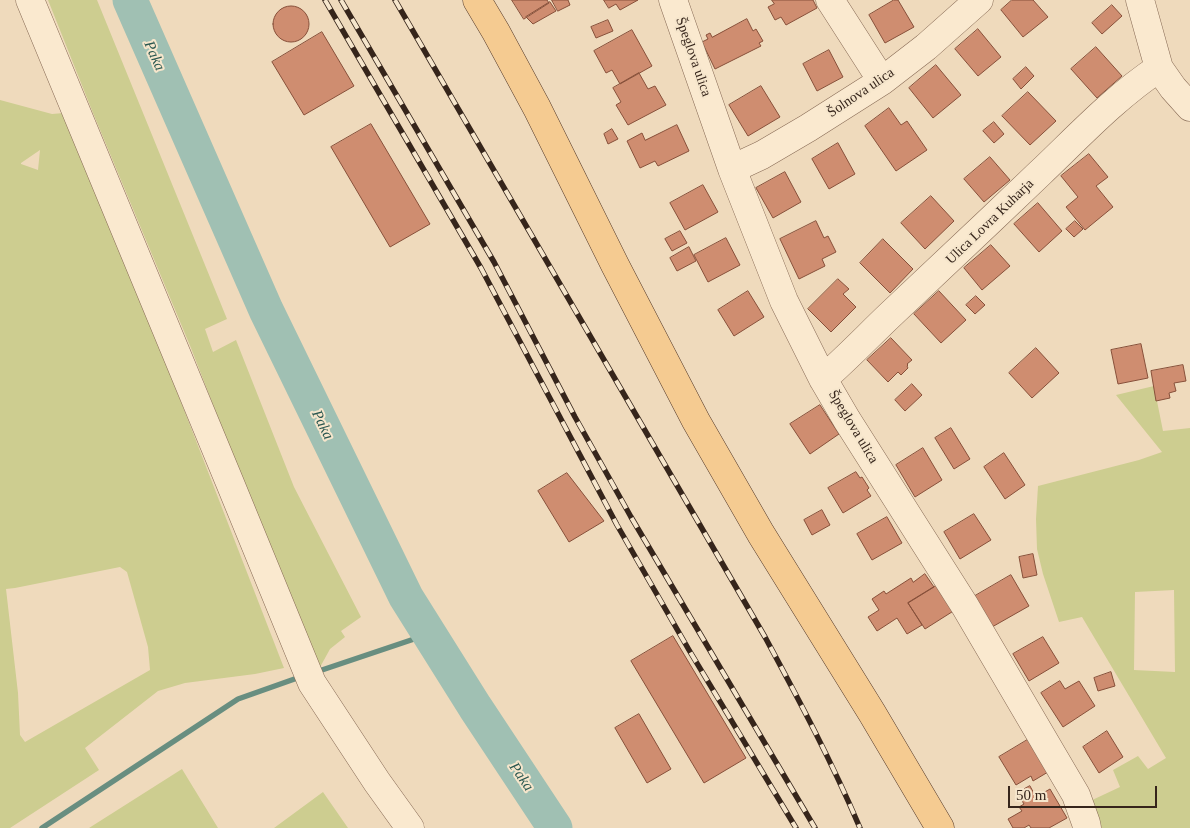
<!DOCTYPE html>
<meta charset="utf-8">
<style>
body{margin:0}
#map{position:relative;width:1190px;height:828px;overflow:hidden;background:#efdabc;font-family:Georgia,serif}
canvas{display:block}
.scale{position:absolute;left:1008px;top:786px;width:149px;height:22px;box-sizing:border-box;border:2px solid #36251b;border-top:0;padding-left:6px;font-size:15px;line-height:18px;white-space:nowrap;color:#36251b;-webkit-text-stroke:4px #f6e6cc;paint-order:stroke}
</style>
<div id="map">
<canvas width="1190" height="828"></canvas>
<div class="scale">50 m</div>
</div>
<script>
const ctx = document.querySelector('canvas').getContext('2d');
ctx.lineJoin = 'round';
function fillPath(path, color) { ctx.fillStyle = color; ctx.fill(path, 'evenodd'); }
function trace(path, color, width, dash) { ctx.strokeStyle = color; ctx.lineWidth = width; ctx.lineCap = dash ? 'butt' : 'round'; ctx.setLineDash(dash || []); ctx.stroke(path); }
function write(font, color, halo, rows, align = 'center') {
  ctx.font = font + ' Georgia,serif'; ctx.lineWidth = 4; ctx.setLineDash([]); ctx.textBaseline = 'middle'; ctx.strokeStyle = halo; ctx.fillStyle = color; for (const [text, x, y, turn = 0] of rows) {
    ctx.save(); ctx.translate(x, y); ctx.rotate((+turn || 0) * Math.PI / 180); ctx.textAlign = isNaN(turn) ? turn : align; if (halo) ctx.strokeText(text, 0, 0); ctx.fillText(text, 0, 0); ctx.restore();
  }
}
fillPath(new Path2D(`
 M48,0H97L227,319L205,329L213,352L236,340L294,487L361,617L341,631L345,637L330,649L319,669L242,480L191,348L93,113Z
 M0,100L52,114L64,113L116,234L284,668L255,674L185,683L158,691L85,748L99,770L10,828H0ZM40,150L38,170L21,164V163ZM120,567L127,572L148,647L150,670L25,742L20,735L18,693L6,589L15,588Z
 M1154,386L1163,431L1190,428V828H1102L1088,802L1120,787L1113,770L1138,756L1148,769L1166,758L1082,617L1059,622L1043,574L1037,549L1036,519L1038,486L1139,460L1162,452L1116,395ZM1174,590L1175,672L1134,670L1135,592Z
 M182,769L218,828H89Z
 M323,792L348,828H274Z`), '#cdcd90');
trace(new Path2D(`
 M316,672L429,634
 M42,828L238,699L303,676`), '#688e80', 5.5);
trace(new Path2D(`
 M130,0L266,310L406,597L475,707L555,828`), '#a0c0b3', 35);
const building = new Path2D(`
 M512,0H547L549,3L524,19Z
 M552,0H568L570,5L558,11Z
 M604,0H638L620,10L616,4L609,8Z
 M772,0H813L817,8L786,25L781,17L775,20L768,7L774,4Z
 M894,0H898L914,27L885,43L869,15Z
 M1012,0H1033L1048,17L1023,37L1001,10Z
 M550,2L556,11L533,24L526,17Z
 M1112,5L1122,16L1102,34L1092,23Z
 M273 24a18 18 0 1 1 36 0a18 18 0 1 1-36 0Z
 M747,19L753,31L756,29L763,41L759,43L761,46L715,69L702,42L708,39L706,35L710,33L712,37Z
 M608,20L613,31L596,38L591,27Z
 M978,29L1001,57L978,76L955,49Z
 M632,30L652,66L620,84L612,70L606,73L594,51Z
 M322,32L354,86L304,115L272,62Z
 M1096,47L1122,76L1097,98L1071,69Z
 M829,50L843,77L817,91L803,64Z
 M936,65L961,95L933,118L909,88Z
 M1026,67L1034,76L1021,89L1013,79Z
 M639,73L648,89L655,86L666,105L628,125L616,105L621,102L613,88Z
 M761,86L780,117L748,136L729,105Z
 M1028,92L1056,121L1030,145L1002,116Z
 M889,108L901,125L907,121L927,150L896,171L865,126Z
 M994,122L1004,134L994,143L983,131Z
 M371,124L430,224L390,247L331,147Z
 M677,125L689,151L658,166L655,161L640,168L627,141L642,133L645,140Z
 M612,129L618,139L608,144L604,134Z
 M838,143L855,174L829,189L812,159Z
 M1089,154L1108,177L1096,186L1113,207L1085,230L1066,207L1078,197L1061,176Z
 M990,157L1010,180L984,202L964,179Z
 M785,172L801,202L773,218L756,188Z
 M703,185L718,212L685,230L670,203Z
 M931,196L954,221L925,249L901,223Z
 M1038,203L1062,231L1039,252L1014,224Z
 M816,221L824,238L828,236L836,252L822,259L825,266L799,279L780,239Z
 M1075,221L1083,229L1074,237L1066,229Z
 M680,231L687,243L672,251L665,239Z
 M726,238L740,265L708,282L694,255Z
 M883,239L913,269L890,293L860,263Z
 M991,245L1010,266L982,290L964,268Z
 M689,247L696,261L677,271L670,258Z
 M838,279L849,289L843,294L856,307L831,332L808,309Z
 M748,291L764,317L734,336L718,310Z
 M939,291L966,320L941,343L914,314Z
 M976,296L985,305L975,314L966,305Z
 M891,338L912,360L907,364L908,365L907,366L908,368L901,375L898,372L888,382L867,360Z
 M1141,344L1148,378L1118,384L1111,350Z
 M1036,348L1059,373L1032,398L1009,373Z
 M1183,365L1186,381L1174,383L1176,391L1169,393L1170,398L1156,401L1151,371Z
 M912,384L922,395L905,411L895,400Z
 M820,405L839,434L810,454L790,424Z
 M951,428L970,459L954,469L935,438Z
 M923,448L942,480L915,497L896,465Z
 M1004,453L1025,485L1005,499L984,467Z
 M856,472L860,478L862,477L869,488L867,490L871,496L843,513L828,488Z
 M567,473L604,521L569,542L538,491Z
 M822,510L830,525L812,535L804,520Z
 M974,514L991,540L960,559L944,532Z
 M887,517L902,543L872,560L857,534Z
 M1033,554L1037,575L1023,578L1019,557Z
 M925,574L934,587L908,603L922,625L907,634L897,618L877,631L868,617L879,610L872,599L884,591L886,594L911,578L913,582Z
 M1011,575L1029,606L992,627L975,596Z
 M939,584L955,610L925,629L908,603Z
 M673,636L746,758L704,783L631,661Z
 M1043,637L1059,663L1029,681L1013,654Z
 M1111,672L1115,686L1098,691L1094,678Z
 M1060,681L1065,689L1079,681L1095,706L1063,727L1041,693Z
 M639,714L671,769L647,783L615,728Z
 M1107,731L1123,757L1099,773L1083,747Z
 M1029,739L1048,772L1033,781L1031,776L1016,785L999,757Z
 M1030,786L1036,797L1050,789L1067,818L1049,828H1031L1029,825L1024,828H1013L1008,819L1022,811L1019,807L1024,804L1017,793Z`);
fillPath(building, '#cf8d70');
trace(building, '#87503a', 1);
const minor = new Path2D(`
 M30,0L230,483L312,683L377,782L410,828
 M673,0L732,169L784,301L823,379L847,420L965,606L1076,795L1086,823L1087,828
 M830,0L882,81
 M1140,0L1159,68L1173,88L1190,107
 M732,169L762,155L808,128L882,81L926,47L979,0
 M823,379C846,359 867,337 889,316C940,268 990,221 1040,173C1078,137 1115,97 1159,68`);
const major = new Path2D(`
 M477,0L496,32L537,108L615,265L696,421L761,534L872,713L940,828`);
trace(minor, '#876a55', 29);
trace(major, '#54392a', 29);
trace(minor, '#fae9cf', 28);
trace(major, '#f5cb91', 28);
const rail = new Path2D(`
 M325,0L481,268L617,525L689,650L796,828
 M341,0L494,262L575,417L631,517L815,828
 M395,0L765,637C799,700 832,762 860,828`);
trace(rail, '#36251b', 5.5);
trace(rail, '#f6e6cc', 4, [11]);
write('14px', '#36251b', '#f6e6cc', [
 ["Špeglova ulica",693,57,71],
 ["Šolnova ulica",861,93,-34],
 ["Ulica Lovra Kuharja",990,222,-44],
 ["Špeglova ulica",853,427,59]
]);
write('italic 15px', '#29564f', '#f6e6cc', [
 ["Paka",154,56,66],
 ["Paka",322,425,64],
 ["Paka",521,777,56]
]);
</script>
